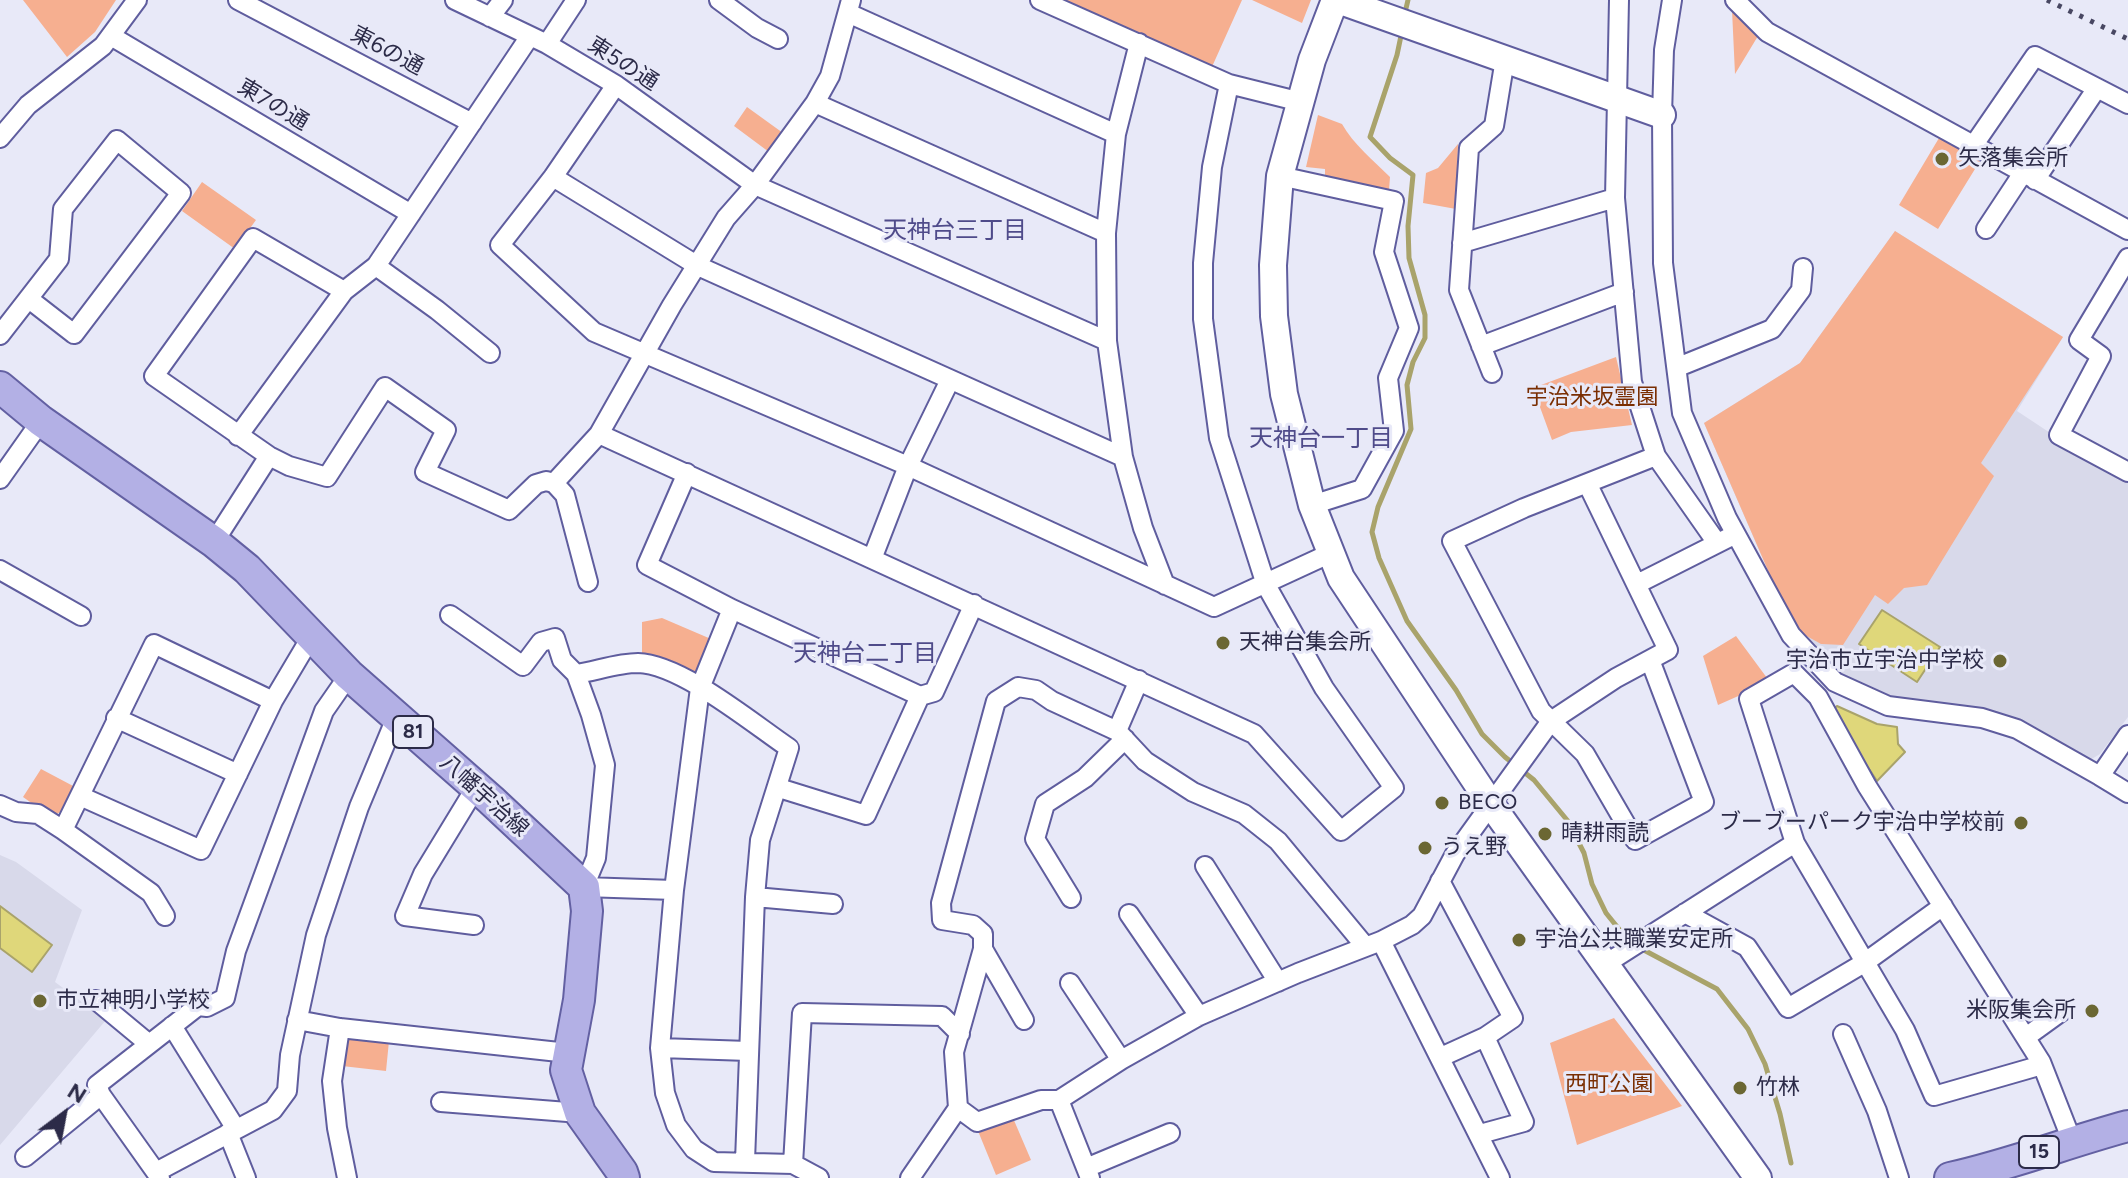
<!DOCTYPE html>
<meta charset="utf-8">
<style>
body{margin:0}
#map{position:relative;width:2128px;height:1178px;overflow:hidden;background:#e8e9f8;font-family:Figtree,sans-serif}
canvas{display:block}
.north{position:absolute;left:24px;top:1074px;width:80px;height:80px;-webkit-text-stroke:6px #e8e9f8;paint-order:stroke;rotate:32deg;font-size:22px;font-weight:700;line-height:32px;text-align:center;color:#2c2b48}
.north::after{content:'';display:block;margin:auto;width:28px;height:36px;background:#2c2b48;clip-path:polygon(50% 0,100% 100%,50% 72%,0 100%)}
</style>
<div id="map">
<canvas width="2128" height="1178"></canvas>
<div class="north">N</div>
</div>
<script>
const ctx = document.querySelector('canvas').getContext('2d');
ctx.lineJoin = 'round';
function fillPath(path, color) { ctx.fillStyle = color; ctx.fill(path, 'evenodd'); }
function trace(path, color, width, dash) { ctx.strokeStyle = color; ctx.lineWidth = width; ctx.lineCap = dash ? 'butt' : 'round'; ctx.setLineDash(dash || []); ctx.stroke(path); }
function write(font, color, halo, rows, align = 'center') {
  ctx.font = font + ' Figtree,"Noto Sans JP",sans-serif'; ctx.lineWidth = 6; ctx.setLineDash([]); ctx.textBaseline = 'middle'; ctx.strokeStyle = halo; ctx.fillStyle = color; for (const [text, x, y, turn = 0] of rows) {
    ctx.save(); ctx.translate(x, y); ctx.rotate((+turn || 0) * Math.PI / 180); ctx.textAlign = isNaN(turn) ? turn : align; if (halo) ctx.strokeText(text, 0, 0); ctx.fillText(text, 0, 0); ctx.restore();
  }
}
fillPath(new Path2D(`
 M1895,231L2063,337L2017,411L2082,454L2128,480V717L2100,754L2090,760L2027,722L1970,710L1890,698L1842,678L1821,658L1783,605L1704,423L1800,363Z
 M0,855L16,862L82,910L55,982L106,1020L0,1145Z`), '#d8d9ea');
fillPath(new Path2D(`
 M23,0H116L95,32L67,57Z
 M1061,0H1242L1211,69Z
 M1252,0H1311L1302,23Z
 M1732,10L1758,36L1735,74Z
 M747,107L783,133L769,152L734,126Z
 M1318,115L1342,124C1353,144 1374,161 1390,177L1389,190L1325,178V169L1306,167Z
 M1942,133L1983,156L1938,229L1899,205Z
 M1458,144L1456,209L1423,203L1426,173L1438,168Z
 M202,182L256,220L235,249L182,211Z
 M1895,231L2063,337L1981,463L1994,476L1927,585L1904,588L1888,604L1875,595L1843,645L1821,644L1803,634L1783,605L1704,423L1800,363Z
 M1616,357L1632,425L1571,432L1552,440L1533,388Z
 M662,618L711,639L699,670L690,673L642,656V622Z
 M1736,636L1770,682L1718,705L1703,656Z
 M41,769L75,787L64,810L55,815L40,809L23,797Z
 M1614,1018L1682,1106L1577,1145L1550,1043Z
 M351,1035L389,1041L386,1071L342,1066L344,1044Z
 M1013,1118L1031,1160L996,1175L978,1131Z`), '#f6af90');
const water = new Path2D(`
 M1882,610L1940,647L1917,682L1859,644Z
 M1837,706L1877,724L1897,727L1898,744L1905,752L1877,781L1831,711Z
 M0,906L52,945L32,972L0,948Z`);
fillPath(water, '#dfd77a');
trace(water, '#a9a36b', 2);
trace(new Path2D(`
 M1404,17L1408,0
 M1402,31L1397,55L1370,137L1390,158L1413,175L1408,226L1409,258L1425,315V338L1413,362L1407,385L1411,429L1378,507L1372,532L1379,558L1407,621L1456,690L1482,734L1505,757L1534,780L1567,820L1584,853L1592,884L1606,913L1631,944
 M1640,948L1717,989L1748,1029L1765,1064L1780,1114L1791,1163`), '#a9a36b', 5);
const street = new Path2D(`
 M238,0L472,123
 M455,0L547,44L616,85L755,185L1107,341
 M719,0L757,28L778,39
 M1040,0L1229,84L1301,102
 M1619,0L1615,198L1632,382L1656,456
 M1672,0L1664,50L1662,115L1663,263L1682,413L1727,518L1791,635L1835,682L1888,706L1982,718L2017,729L2100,776
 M1735,0L1767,32L2128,230
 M848,13L1116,134
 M490,17L503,0
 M111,36L411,214
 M1139,43L1116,134L1106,233L1107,341L1123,457L1143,528L1165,585
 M547,44L576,0
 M616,85L553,177L500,245L594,332L908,466L1214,607L1331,553
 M815,103L1106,233
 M0,138L28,105L103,46L137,0
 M1973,146L2035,56L2128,104
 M1280,176L1394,201L1384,252L1409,328L1388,378L1394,431L1362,489L1312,505
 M553,177L698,266L1123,457
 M2035,180L2097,88
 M1986,229L2023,173
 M1462,243L1615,198
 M2128,258L2079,340L2101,356L2059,435L2128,472
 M376,266L437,310L490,353
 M344,291L253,238L154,376L269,456L289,466L327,477L385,387L446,430L425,472L509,510L536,484L546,481L554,483L565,495L588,582
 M0,335L59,259L63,209L117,140L181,193L74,334L29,299
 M1481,346L1624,292
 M1678,367L1772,329L1801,290L1803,268
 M1492,373L1459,290L1469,148L1494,126L1505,59
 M599,434L1254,734L1341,831L1394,788L1324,688L1266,585L1219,438L1203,319V263L1212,167L1229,84
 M238,436L344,291L376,266L530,36
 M687,473L647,565L732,609L920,696L934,692L974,604
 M0,479L41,421
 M554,483L599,434L672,305L726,218L755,185L815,103L830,76L851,0
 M214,542L269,456
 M872,559L908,466L950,380
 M0,570L81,616
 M1637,584L1728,538
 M732,609L700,688L674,890L660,1048L665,1093L676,1125L694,1149L714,1162L793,1164L819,1178
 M450,615L523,666L541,642L555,638L562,660L576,674L591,715L605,765L596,858L584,887L674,890
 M1650,660L1704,802L1635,840L1585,754L1541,711L1452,541L1524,508L1656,456L1717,543
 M576,674C596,671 618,663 638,663C681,664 752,723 789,748L760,840L755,897L745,1161
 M116,718L238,774
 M1117,731L1145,761L1193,792L1244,814L1278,841L1365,946
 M2128,735L2100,776L2128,793
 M779,788L866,815L920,696
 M80,796L201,850L273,701L311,637
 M0,805L16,812L38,814L63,830L154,644L273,701
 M63,830L151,893L165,916
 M1205,866L1278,982
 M1440,881L1513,1018L1485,1037L1441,1057
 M755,897L833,904
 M1071,898L1035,839L1045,804L1085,778L1125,739
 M1685,913L1747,947L1788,1008L1864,963L1943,906
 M1129,914L1199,1016
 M474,925L405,916L423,874L476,787
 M1381,941L1500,1178
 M983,949L1024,1020
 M1607,963L1795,843
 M1070,983L1121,1060
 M96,1000L149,1044
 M297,1020L340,1028L568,1053
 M172,1026L236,1129
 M340,1028L332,1081L337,1128L347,1178
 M1843,1034L1877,1111L1899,1178
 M2026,1037L2062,1011
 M660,1048L748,1051
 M2042,1065L1934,1096L1905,1030L1795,843L1749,699L1794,673L1818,697L1867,786L2041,1062L2072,1141
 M101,1095L97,1085L198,1006L207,1007L225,998L236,951L324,711L349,675
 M1059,1100L1090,1178
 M441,1102L580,1113
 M958,1108L977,1122L1041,1100H1059L1121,1060L1199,1016L1298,973L1381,941L1412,925L1422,916L1455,854L1551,721L1616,678L1668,650L1588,485
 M228,1133L246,1178
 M1480,1134L1524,1122L1485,1037
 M25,1157L101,1095L160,1178
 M793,1164L802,1013L942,1016L960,1034
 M1086,1168L1170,1133
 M158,1171L273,1110L287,1091L290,1055L316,935L359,807L396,718
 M910,1178L958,1108L954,1052L983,949V934L973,925L942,920L941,903L996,701L1018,687L1036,690L1052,701L1117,731L1139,680`);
const secondary = new Path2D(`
 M1335,0L1312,60L1280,176L1273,265L1274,316L1284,394L1312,505L1341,578L1490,803L1758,1178
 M1338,0L1662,115`);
const primary = new Path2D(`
 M0,387L41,421L214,542L247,569L349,675L491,800L584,887L587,911L579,1000L566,1070L580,1113L622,1172L624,1178
 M1950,1178C2010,1165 2068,1142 2128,1126`);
trace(street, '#5f5d9e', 22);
trace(secondary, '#5f5d9e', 30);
trace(primary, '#6360a2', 34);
trace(street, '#fff', 18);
trace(secondary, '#fff', 26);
trace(primary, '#b3b0e5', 30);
trace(new Path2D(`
 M2047,0L2128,39`), '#484762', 5, [4, 8]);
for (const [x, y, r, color] of [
 [1942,159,8,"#6b6733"],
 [1223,643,8,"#6b6733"],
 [2000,661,8,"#6b6733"],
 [1442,803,8,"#6b6733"],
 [2021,823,8,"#6b6733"],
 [1545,834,8,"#6b6733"],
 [1425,848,8,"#6b6733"],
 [1519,940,8,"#6b6733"],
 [40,1001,8,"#6b6733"],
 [2092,1011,8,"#6b6733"],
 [1740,1088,8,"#6b6733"]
]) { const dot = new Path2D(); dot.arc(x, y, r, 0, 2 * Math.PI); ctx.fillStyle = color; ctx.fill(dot); trace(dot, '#e8e9f8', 3); }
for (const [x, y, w] of [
 [413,732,40],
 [2039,1152,40]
]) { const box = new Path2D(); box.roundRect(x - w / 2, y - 16, w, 32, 6); ctx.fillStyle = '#e8e9f8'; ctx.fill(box); trace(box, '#2c2b48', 2); }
write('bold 20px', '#2c2b48', null, [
 ["81",413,732],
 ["15",2039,1152]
]);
write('22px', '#2c2b48', '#e8e9f8', [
 ["東6の通",387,51,28],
 ["東5の通",623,64,33],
 ["東7の通",273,105,31],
 ["八幡宇治線",484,796,42]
]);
write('22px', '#2c2b48', '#e8e9f8', [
 ["矢落集会所",1958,159],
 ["天神台集会所",1239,643],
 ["宇治市立宇治中学校",1984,661,"right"],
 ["BECO",1458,803],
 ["ブーブーパーク宇治中学校前",2005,823,"right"],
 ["晴耕雨読",1561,834],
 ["うえ野",1441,848],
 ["宇治公共職業安定所",1535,940],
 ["市立神明小学校",56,1001],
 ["米阪集会所",2076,1011,"right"],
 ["竹林",1756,1088]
], 'left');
write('22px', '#7a2e02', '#e8e9f8', [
 ["宇治米坂霊園",1592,398],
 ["西町公園",1609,1085]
]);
write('24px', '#4f4b8a', '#e8e9f8', [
 ["天神台三丁目",955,231],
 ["天神台一丁目",1321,439],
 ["天神台二丁目",865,654]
]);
</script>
